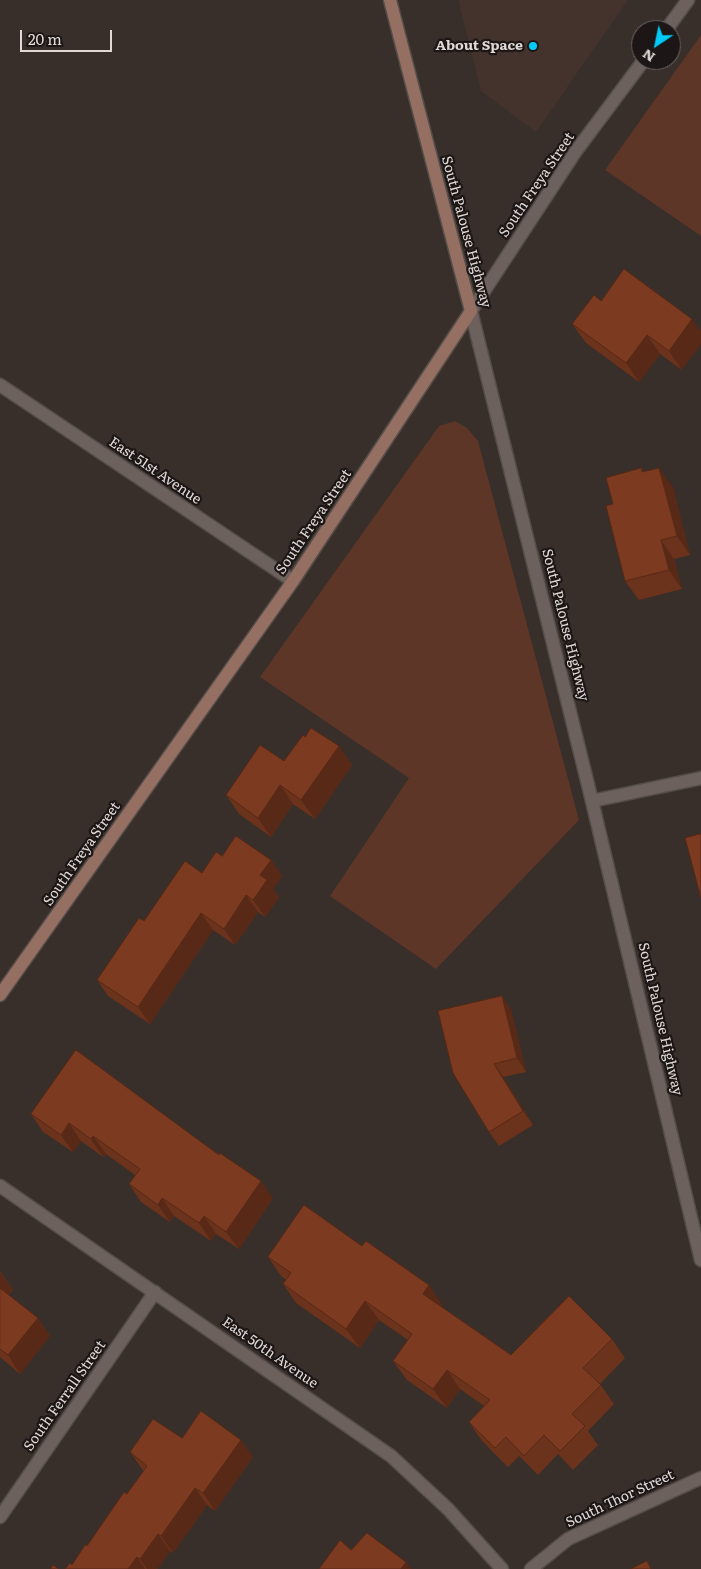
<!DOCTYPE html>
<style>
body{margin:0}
#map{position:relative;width:701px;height:1569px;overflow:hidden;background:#382e2a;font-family:Literata,serif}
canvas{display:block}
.north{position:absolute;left:631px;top:20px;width:50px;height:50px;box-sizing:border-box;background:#1c1716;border:1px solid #6a6563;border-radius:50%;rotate:214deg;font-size:14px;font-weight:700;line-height:20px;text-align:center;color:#e0d9d6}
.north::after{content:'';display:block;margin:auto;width:18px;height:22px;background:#00cbf8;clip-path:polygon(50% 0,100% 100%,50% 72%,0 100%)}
.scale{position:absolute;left:20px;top:30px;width:92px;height:22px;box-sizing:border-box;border:2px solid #e0d9d6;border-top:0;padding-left:6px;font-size:15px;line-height:18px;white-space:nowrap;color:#e0d9d6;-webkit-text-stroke:4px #1c1716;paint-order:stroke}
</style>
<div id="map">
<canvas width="701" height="1569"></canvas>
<div class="north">N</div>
<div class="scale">20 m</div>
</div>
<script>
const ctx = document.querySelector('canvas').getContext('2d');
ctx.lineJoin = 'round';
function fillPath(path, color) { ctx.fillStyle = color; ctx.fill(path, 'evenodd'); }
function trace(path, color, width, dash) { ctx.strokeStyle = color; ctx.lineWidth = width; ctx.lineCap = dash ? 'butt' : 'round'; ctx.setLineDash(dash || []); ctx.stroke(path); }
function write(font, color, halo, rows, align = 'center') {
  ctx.font = font + ' Literata,serif'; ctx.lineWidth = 4.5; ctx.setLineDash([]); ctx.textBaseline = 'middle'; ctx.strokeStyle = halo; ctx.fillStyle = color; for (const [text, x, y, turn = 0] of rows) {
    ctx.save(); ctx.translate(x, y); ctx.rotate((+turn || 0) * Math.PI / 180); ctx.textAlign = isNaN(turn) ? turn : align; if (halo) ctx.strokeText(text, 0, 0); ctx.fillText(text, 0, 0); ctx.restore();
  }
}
fillPath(new Path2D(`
 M458,0H628L536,132L481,91Z`), '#44332c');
fillPath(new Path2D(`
 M701,35V236L605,170Z
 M455,421L467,428L478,441L579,820L436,969L330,896L409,778L260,677L439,426Z`), '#5e3627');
const minor = new Path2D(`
 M666,30L688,0
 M471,311L576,151L644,60
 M0,385L293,581
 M592,801L701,778
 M0,1186L391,1456L448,1509L502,1569
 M0,1517L155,1292
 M531,1569L568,1539L701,1478`);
const tertiary = new Path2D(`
 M471,311L592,801L701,1260`);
const secondary = new Path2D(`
 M0,995L293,581L471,311L390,0`);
trace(minor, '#554d49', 15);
trace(tertiary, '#554d49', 15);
trace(secondary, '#554d49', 15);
trace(minor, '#6d615d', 12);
trace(tertiary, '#6d615d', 12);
trace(secondary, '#956f61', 12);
fillPath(new Path2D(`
 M624,269L682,370L660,354L639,382L586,343L572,324L601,301Z
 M644,472L673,487L690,555L674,559L682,589L639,600L625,581L613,504Z
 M305,737L339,746L352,765L315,819L293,804L271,837L239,814L226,795L284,761Z
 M222,856L271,860L282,876L273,889L279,897L265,917L258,912L235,945L213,930L150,1024L108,996L97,980L144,921Z
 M511,1009L526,1072L503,1077L533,1125L499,1146L489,1132L453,1073Z
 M76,1050L273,1198L239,1249L216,1234L211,1241L174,1216L170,1222L141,1202L129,1184L135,1175L106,1154L103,1157L81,1141L73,1152L43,1132L31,1114Z
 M268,1257L442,1304L441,1306L511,1355L612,1339L625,1358L600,1384L614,1404L588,1431L598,1445L573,1470L558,1454L538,1475L519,1456L508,1467L482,1441L469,1422L484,1406L460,1389L447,1408L407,1380L393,1361L408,1340L379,1320L360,1348L296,1303L283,1284L286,1280L281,1276Z
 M0,1271L13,1290L9,1295L38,1318L50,1336L20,1374L0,1357Z
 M182,1438L253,1457L215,1511L207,1505L173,1553L170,1551L157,1569H65L72,1565L87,1546L144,1471L142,1469L130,1452Z`), '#6b321c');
fillPath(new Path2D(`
 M692,319L701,331V344L682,370L669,351Z
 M647,335L660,354L639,382L626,363Z
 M659,468L673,487L690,555L677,536Z
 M661,540L674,559L682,589L669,570Z
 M339,746L352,765L315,819L301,800Z
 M280,785L293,804L271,837L258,818Z
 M271,860L282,876L273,889L279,897L265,917L253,900L260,875Z
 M246,895L258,912L235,945L224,929Z
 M201,913L213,930L150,1024L138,1007Z
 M502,996L511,1009L526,1072L517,1058Z
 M494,1064L503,1077L533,1125L523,1111Z
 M69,1123L81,1141L73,1152L61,1135Z
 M93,1136L106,1154L103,1157L91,1139Z
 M261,1181L273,1198L239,1249L226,1232Z
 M162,1198L174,1216L170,1222L158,1205Z
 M204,1216L216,1234L211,1241L199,1223Z
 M0,1272L13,1290L5,1300L0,1293Z
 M429,1285L442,1304L436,1313L423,1294Z
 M365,1301L379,1320L360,1348L346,1329Z
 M38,1318L50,1336L20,1374L8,1355Z
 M447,1370L460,1389L447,1408L433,1389Z
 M241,1440L253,1457L215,1511L203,1493Z
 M195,1488L207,1505L173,1553L161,1536Z
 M158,1534L170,1551L157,1569H147L140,1559Z
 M137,1557L145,1569H128Z
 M406,1562L411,1569H401Z`), '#572916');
const building = new Path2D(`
 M624,269L692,319L669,351L647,335L626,363L572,324L594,295L601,301Z
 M642,468V472L659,468L677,536L661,540L669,570L625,581L606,506L613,504L606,478Z
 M311,728L339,746L301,800L280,785L258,818L226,795L260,745L284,761L303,735L305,737Z
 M701,834V898L685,838Z
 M236,836L271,860L260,875L267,880L253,900L246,895L224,929L201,913L138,1007L97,980L139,918L144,921L185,861L202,873L216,852L222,856Z
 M502,996L517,1058L494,1064L523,1111L489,1132L453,1073L438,1011Z
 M76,1050L219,1155L220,1153L261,1181L226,1232L204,1216L199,1223L162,1198L158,1205L129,1184L140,1169L93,1136L91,1139L69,1123L61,1135L31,1114Z
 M304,1205L362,1246L366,1241L429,1285L423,1294L511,1355L569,1296L612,1339L583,1368L601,1385L572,1414L585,1426L560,1451L544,1435L524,1456L506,1437L495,1448L469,1422L490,1400L447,1370L433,1389L393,1361L412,1334L365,1301L346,1329L283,1284L291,1273L268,1257Z
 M0,1288L38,1318L8,1355L0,1349Z
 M201,1411L241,1440L203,1493L195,1488L161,1536L158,1534L140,1559L137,1557L128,1569H65L70,1563L72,1565L85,1545L87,1546L124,1492L127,1494L147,1466L130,1452L153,1419L182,1438Z
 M367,1533L406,1562L401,1569H319L340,1540L351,1550Z
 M647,1561L651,1569H631Z
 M53,1565L59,1569H51Z`);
fillPath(building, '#7c3a20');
trace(building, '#572916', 1);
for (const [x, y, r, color] of [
 [533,46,5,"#00cbf8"]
]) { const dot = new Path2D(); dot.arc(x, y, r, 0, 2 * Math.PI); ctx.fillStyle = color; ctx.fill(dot); trace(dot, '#1c1716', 2); }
write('bold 14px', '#e0d9d6', '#1c1716', [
 ["About Space",523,46]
], 'right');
write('14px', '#e0d9d6', '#1c1716', [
 ["South Freya Street",537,185,-56],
 ["South Palouse Highway",466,232,75],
 ["East 51st Avenue",155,471,34],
 ["South Freya Street",314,522,-56],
 ["South Palouse Highway",565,625,76],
 ["South Freya Street",82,854,-55],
 ["South Palouse Highway",660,1019,77],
 ["East 50th Avenue",270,1353,35],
 ["South Ferrall Street",65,1396,-55],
 ["South Thor Street",620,1499,-25]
]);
</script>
